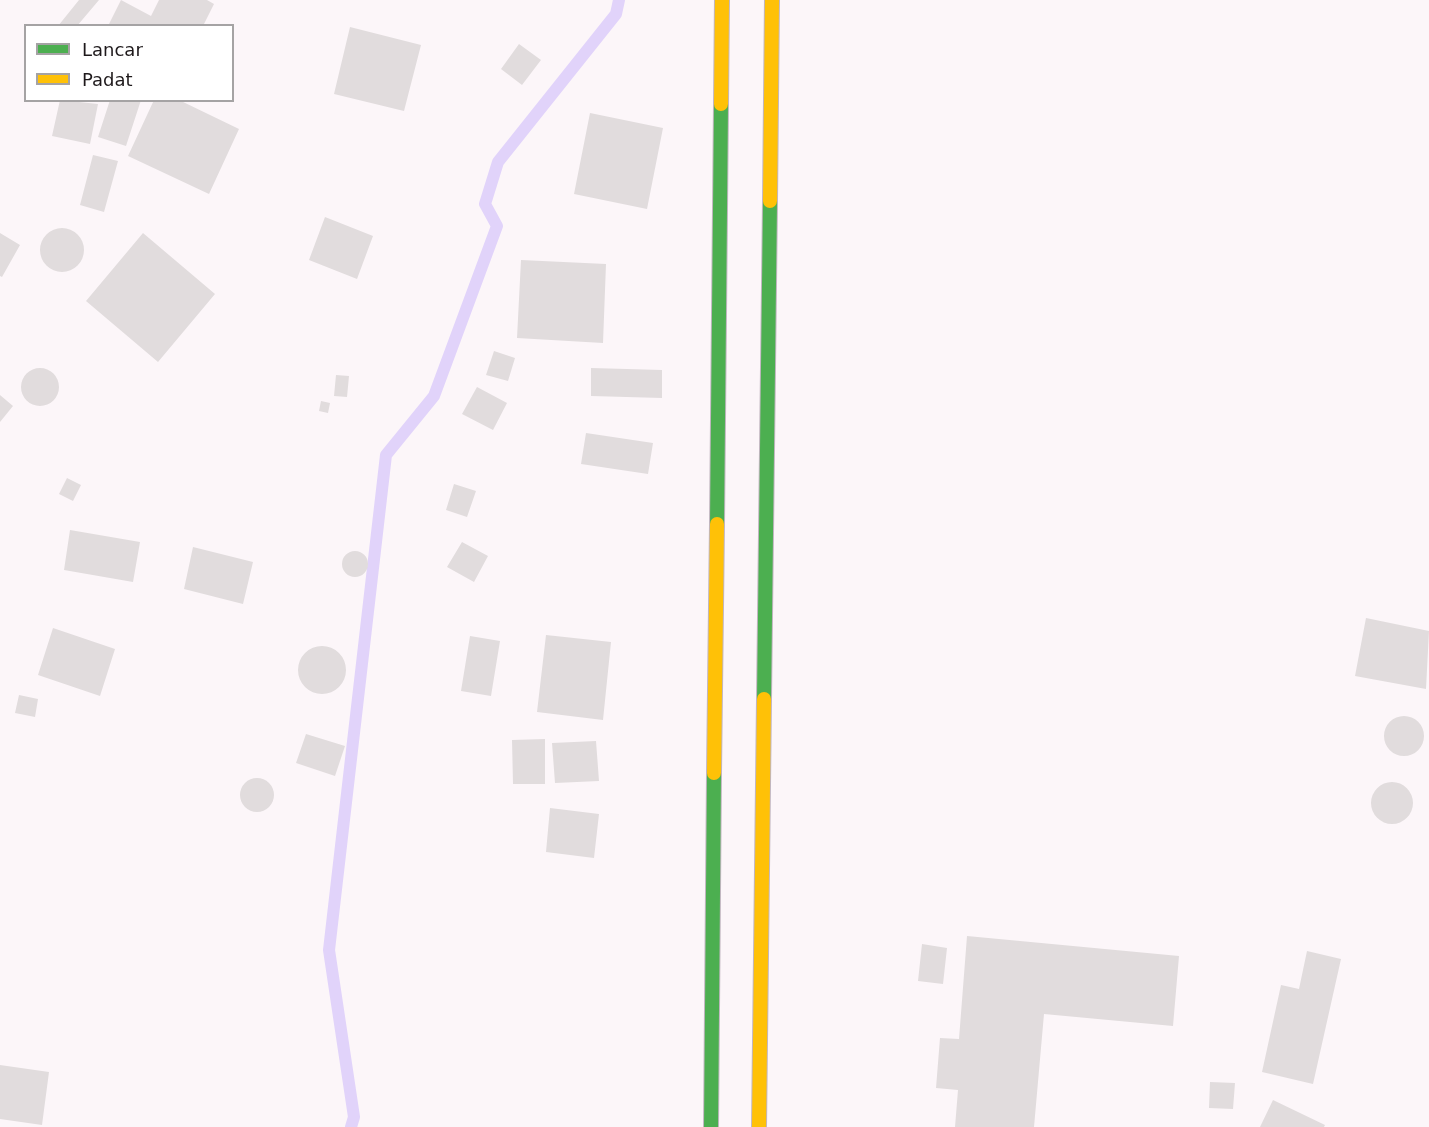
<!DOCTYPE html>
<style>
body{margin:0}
#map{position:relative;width:1429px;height:1127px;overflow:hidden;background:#fcf6f9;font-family:"DejaVu Sans",sans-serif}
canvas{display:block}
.legend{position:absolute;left:24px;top:24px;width:210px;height:78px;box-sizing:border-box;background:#fff;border:2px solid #a5a3a4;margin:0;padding:8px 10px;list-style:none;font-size:18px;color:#1e191b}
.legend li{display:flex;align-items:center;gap:12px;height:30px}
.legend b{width:30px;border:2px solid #a5a3a4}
</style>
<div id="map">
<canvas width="1429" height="1127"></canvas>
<ul class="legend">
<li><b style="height:8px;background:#4caf50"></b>Lancar</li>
<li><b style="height:8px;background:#ffc107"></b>Padat</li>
</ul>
</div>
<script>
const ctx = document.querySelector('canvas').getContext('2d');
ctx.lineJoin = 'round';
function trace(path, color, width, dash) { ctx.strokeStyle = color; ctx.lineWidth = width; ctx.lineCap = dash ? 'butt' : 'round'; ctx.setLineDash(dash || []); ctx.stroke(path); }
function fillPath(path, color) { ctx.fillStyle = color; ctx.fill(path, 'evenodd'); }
trace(new Path2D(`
 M351,1127L354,1117L329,950L386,455L434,396L497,226L485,204L498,162L616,14L619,0`), '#e1d3fa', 12);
fillPath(new Path2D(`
 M79,0H99L77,26H58Z
 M121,0L151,16L159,0H207L214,4L203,26H108Z
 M350,27L421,45L404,111L334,94Z
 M519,44L541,60L522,85L501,69Z
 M60,100L98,104L90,144L52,136Z
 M110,100H141L126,146L98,137Z
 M154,100H179L239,129L209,194L128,156Z
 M590,113L663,128L647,209L574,194Z
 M93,155L118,161L104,212L80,205Z
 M325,217L373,236L357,279L309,260Z
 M40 250a22 22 0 1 1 44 0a22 22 0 1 1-44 0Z
 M0,233L20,245L2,277L0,276Z
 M143,233L215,294L158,362L86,301Z
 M521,260L606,264L603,343L517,338Z
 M494,351L515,358L508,381L486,375Z
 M21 387a19 19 0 1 1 38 0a19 19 0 1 1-38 0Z
 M591,368L662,370V398L591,396Z
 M336,375L349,376L347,397L334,396Z
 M477,387L507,403L493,430L462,414Z
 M0,395L13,406L0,422Z
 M321,401L330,403L328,413L319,411Z
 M586,433L653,443L648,474L581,464Z
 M67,478L81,485L73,501L59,494Z
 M454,484L476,491L467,517L446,510Z
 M70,530L140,542L133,582L64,570Z
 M462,542L488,556L474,582L447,567Z
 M193,547L253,562L243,604L184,589Z
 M342 564a13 13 0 1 1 26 0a13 13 0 1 1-26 0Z
 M1366,618L1429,631L1426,689L1355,676Z
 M53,628L115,649L100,696L38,675Z
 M546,635L611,642L603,720L537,712Z
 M470,636L500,641L491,696L461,691Z
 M298 670a24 24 0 1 1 48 0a24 24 0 1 1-48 0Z
 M19,695L38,699L35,717L15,713Z
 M1384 736a20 20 0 1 1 40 0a20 20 0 1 1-40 0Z
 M306,734L345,746L335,776L296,763Z
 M545,739V784H513L512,740Z
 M596,741L599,781L555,783L552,743Z
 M240 795a17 17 0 1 1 34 0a17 17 0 1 1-34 0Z
 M1371 803a21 21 0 1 1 42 0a21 21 0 1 1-42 0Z
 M550,808L599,814L594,858L546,852Z
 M967,936L1179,956L1173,1026L1044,1014L1034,1127H955L958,1090L936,1088L940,1038L959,1039Z
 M922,944L947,948L943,984L918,981Z
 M1307,951L1341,959L1313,1084L1262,1072L1281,985L1299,989Z
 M0,1065L49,1072L42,1125L0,1119Z
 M1210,1082L1235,1083L1233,1109L1209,1108Z
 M1273,1100L1325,1125L1324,1127H1260Z`), '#e1dcdd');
const fast = new Path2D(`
 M717,524L721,104
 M764,699L770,201
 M711,1127L714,773`);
const slow = new Path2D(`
 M721,104L722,0
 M770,201L772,0
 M714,773L717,524
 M759,1127L764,699`);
trace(fast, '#c1b6c0', 16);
trace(slow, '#c1b6c0', 16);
trace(fast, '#4caf50', 14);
trace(slow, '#ffc107', 14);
</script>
